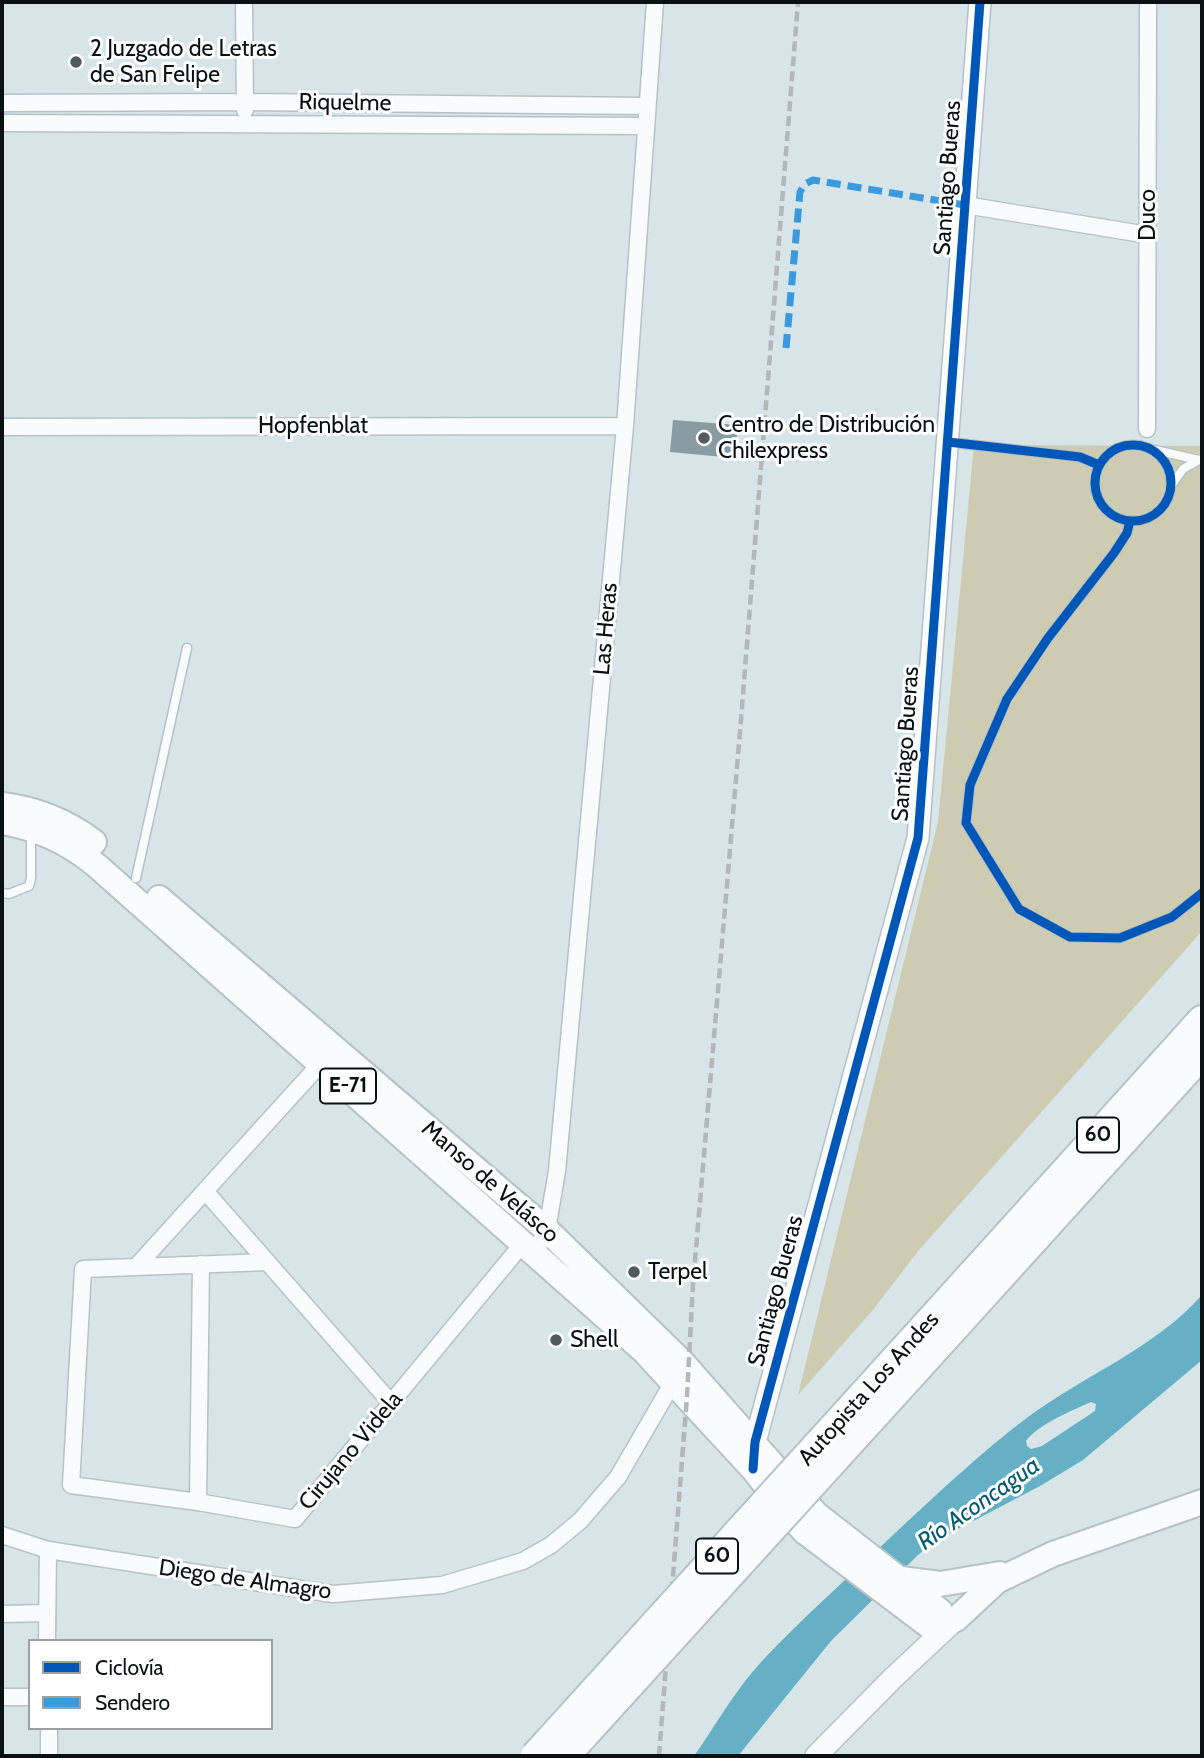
<!DOCTYPE html>
<meta charset="utf-8">
<style>
body{margin:0}
#map{position:relative;width:1204px;height:1758px;overflow:hidden;background:#d7e4e8;font-family:Cabin,sans-serif}
canvas{display:block}
.frame{position:absolute;inset:0;border:4px solid #091114;pointer-events:none}
.legend{position:absolute;left:28px;top:1639px;width:245px;height:91px;box-sizing:border-box;background:#fff;border:2px solid #9da0a1;margin:0;padding:9px 12px;list-style:none;font-size:21px;color:#091114}
.legend li{display:flex;align-items:center;gap:14px;height:35px}
.legend b{width:35px;border:2px solid #9da0a1}
</style>
<div id="map">
<canvas width="1204" height="1758"></canvas>
<div class="frame"></div>
<ul class="legend">
<li><b style="height:9px;background:#0057b8"></b>Ciclovía</li>
<li><b style="height:9px;background:#3a9ade"></b>Sendero</li>
</ul>
</div>
<script>
const ctx = document.querySelector('canvas').getContext('2d');
ctx.lineJoin = 'round';
function fillPath(path, color) { ctx.fillStyle = color; ctx.fill(path, 'evenodd'); }
function trace(path, color, width, dash) { ctx.strokeStyle = color; ctx.lineWidth = width; ctx.lineCap = dash ? 'butt' : 'round'; ctx.setLineDash(dash || []); ctx.stroke(path); }
function write(font, color, halo, rows, align = 'center') {
  ctx.font = font + ' Cabin,sans-serif'; ctx.lineWidth = 6; ctx.setLineDash([]); ctx.textBaseline = 'middle'; ctx.strokeStyle = halo; ctx.fillStyle = color; for (const [text, x, y, turn = 0] of rows) {
    ctx.save(); ctx.translate(x, y); ctx.rotate((+turn || 0) * Math.PI / 180); ctx.textAlign = isNaN(turn) ? turn : align; if (halo) ctx.strokeText(text, 0, 0); ctx.fillText(text, 0, 0); ctx.restore();
  }
}
fillPath(new Path2D(`
 M974,445L1202,446V931L919,1250L872,1311L798,1395L938,822Z`), '#cdccb2');
fillPath(new Path2D(`
 M1202,1295V1360L1083,1460L1040,1486L939,1539L918,1555L831,1641L738,1756H694C716,1725 735,1690 762,1661C803,1617 849,1577 892,1536C936,1495 980,1453 1028,1417C1086,1374 1154,1349 1202,1295ZM1091,1402L1096,1404L1095,1411L1042,1446L1031,1449L1027,1446L1026,1441C1037,1425 1073,1410 1091,1402Z`), '#65b0c5');
fillPath(new Path2D(`
 M673,420L738,425L735,458L670,452Z`), '#889ca2');
const lane = new Path2D(`
 M948,442L1080,457L1099,465
 M1095 483a38 38 0 1 1 76 0a38 38 0 1 1-76 0Z
 M1155,450L1199,460
 M1173,483L1183,469L1199,460
 M1130,521L1127,533L1114,553L1048,638L1007,699L970,785L966,823L1019,909L1070,937L1120,938L1172,917L1202,893
 M136,878L187,648
 M2,893L9,894L29,886L31,878V834`);
const street = new Path2D(`
 M244,2L245,110
 M2,103L245,102L647,106
 M2,123L645,126
 M965,205L1148,235
 M2,427L625,426
 M1147,429L1148,2
 M205,1191L391,1403
 M535,1252L547,1230L557,1171L625,426L655,2
 M267,1262L83,1269L71,1485L198,1502L295,1519L524,1242
 M136,1267L322,1062
 M198,1502L201,1264
 M2,1535L48,1550L333,1594L442,1585L523,1561L551,1545L580,1521L618,1477L676,1377
 M2,1614L46,1613
 M47,1641L48,1550
 M2,1697H30
 M49,1728V1756`);
const secondary = new Path2D(`
 M754,1456L755,1442L918,838L980,2
 M816,1756L893,1678L956,1619`);
const primary = new Path2D(`
 M2,805C36,809 66,821 94,842
 M2,822C38,828 68,842 96,865L644,1351L753,1469L788,1514L805,1532L928,1625L941,1626L956,1619L998,1580
 M159,898L547,1230L682,1362L816,1514L940,1611
 M901,1579L940,1584L1000,1574
 M984,1587L1053,1554L1202,1502`);
const highway = new Path2D(`
 M899,1355L1202,1020
 M915,1371L1202,1054`);
trace(lane, '#b7c2c5', 11);
trace(street, '#b7c2c5', 19);
trace(secondary, '#b7c2c5', 24);
trace(primary, '#b7c2c5', 28);
trace(highway, '#b7c2c5', 32);
trace(lane, '#f9fbfc', 8);
trace(street, '#f9fbfc', 16);
trace(secondary, '#f9fbfc', 21);
trace(primary, '#f9fbfc', 24);
trace(highway, '#f9fbfc', 28);
trace(new Path2D(`
 M659,1756L687,1396L693,1284L740,732L798,2`), '#b3b7b8', 4.5, [10, 5]);
const highwayBridge = new Path2D(`
 M535,1756L899,1355
 M565,1756L915,1371`);
trace(highwayBridge, '#b7c2c5', 32, []);
trace(highwayBridge, '#f9fbfc', 28);
trace(new Path2D(`
 M786,348L800,192L805,184L813,180L965,205`), '#3a9ade', 7, [14, 7]);
trace(new Path2D(`
 M948,442L1080,457L1099,465
 M1095 483a38 38 0 1 1 76 0a38 38 0 1 1-76 0Z
 M1130,521L1127,533L1114,553L1048,638L1007,699L970,785L966,823L1019,909L1070,937L1120,938L1172,917L1202,893
 M753,1469L755,1442L918,838L980,2`), '#0057b8', 9);
for (const [x, y, r, color] of [
 [76,62,7,"#515b5e"],
 [704,438,7,"#515b5e"],
 [634,1272,7,"#515b5e"],
 [556,1340,7,"#515b5e"]
]) { const dot = new Path2D(); dot.arc(x, y, r, 0, 2 * Math.PI); ctx.fillStyle = color; ctx.fill(dot); trace(dot, '#fff', 2.5); }
for (const [x, y, w] of [
 [348,1086,56],
 [1098,1135,42],
 [717,1556,42]
]) { const box = new Path2D(); box.roundRect(x - w / 2, y - 17.5, w, 35, 5); ctx.fillStyle = '#fff'; ctx.fill(box); trace(box, '#091114', 2); }
write('bold 21px', '#091114', null, [
 ["E-71",348,1086],
 ["60",1098,1135],
 ["60",717,1556]
]);
write('23px', '#091114', '#fff', [
 ["2 Juzgado de Letras",90,49],
 ["de San Felipe",90,75],
 ["Centro de Distribución",718,425],
 ["Chilexpress",718,451],
 ["Terpel",648,1272],
 ["Shell",570,1340]
], 'left');
write('23px', '#091114', '#fff', [
 ["Riquelme",345,103,1],
 ["Santiago Bueras",948,178,-86],
 ["Duco",1148,215,-90],
 ["Hopfenblat",313,426],
 ["Las Heras",606,629,-85],
 ["Santiago Bueras",906,744,-86],
 ["Manso de Velásco",490,1182,41],
 ["Santiago Bueras",776,1291,-75],
 ["Autopista Los Andes",869,1389,-48],
 ["Cirujano Videla",351,1451,-50],
 ["Diego de Almagro",245,1580,8]
]);
write('italic 24px', '#045b6f', '#fff', [
 ["Río Aconcagua",979,1504,-35]
]);
</script>
